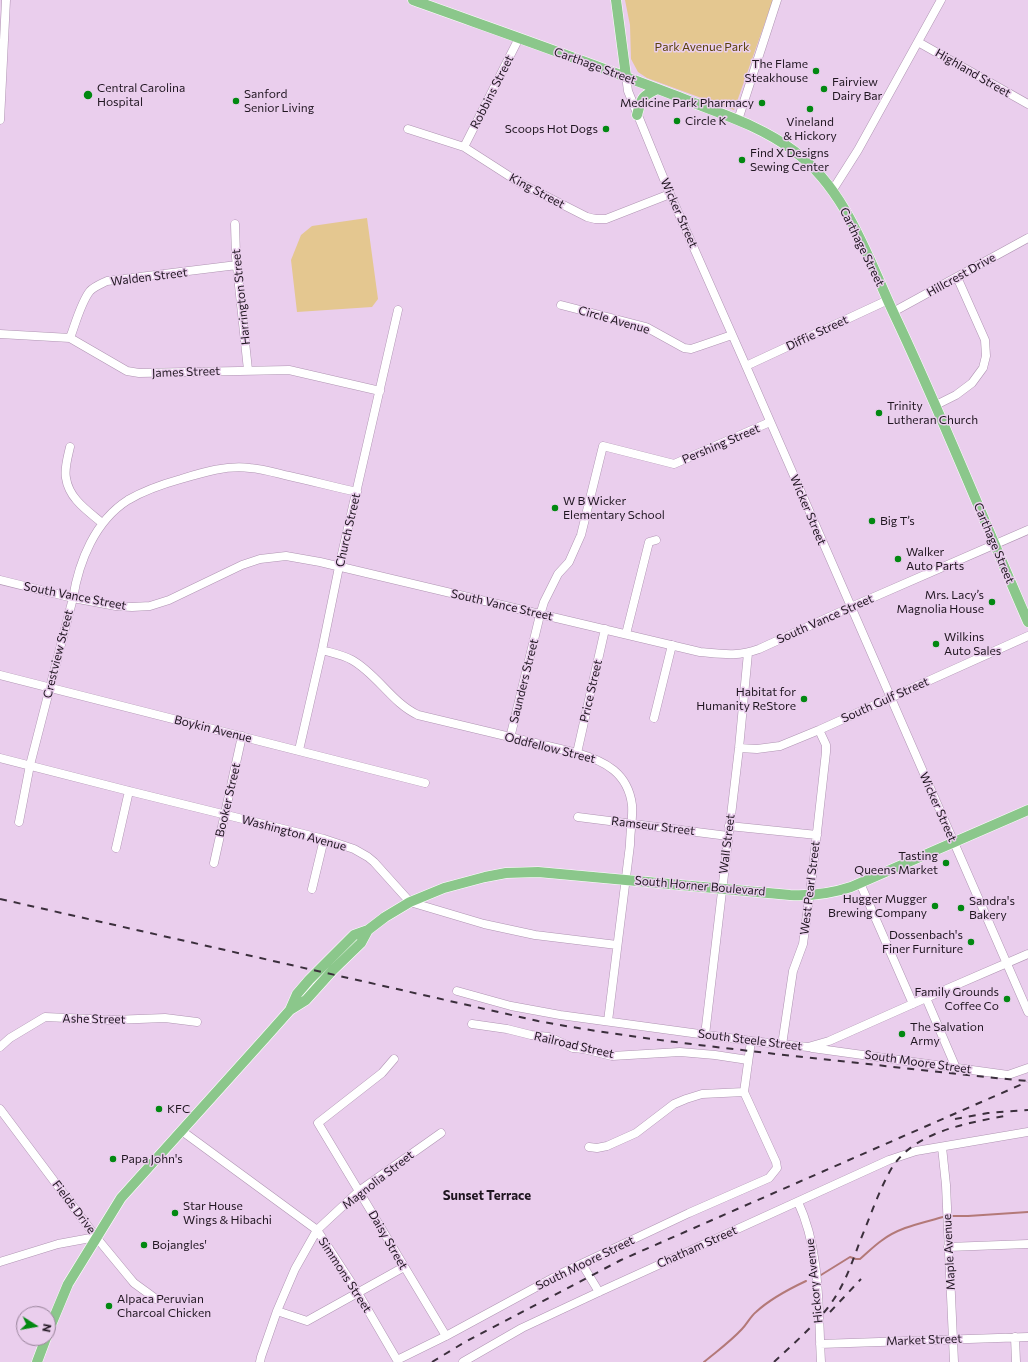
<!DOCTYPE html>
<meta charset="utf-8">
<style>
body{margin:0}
#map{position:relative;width:1028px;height:1362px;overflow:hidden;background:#eaceed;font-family:Commissioner,sans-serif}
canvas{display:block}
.north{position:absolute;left:16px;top:1306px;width:40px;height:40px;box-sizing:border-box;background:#eaceed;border:1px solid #99849b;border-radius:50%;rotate:101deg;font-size:11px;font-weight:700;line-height:16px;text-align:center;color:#201621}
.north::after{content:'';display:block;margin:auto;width:14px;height:18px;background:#028811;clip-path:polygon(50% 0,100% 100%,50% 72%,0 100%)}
</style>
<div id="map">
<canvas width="1028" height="1362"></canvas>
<div class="north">N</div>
</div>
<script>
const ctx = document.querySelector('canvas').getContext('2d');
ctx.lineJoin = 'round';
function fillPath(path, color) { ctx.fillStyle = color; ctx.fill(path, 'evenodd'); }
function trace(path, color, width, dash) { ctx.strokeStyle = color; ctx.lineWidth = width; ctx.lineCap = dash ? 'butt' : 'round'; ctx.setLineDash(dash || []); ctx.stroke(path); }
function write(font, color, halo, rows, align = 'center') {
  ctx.font = font + ' Commissioner,sans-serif'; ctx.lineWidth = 3; ctx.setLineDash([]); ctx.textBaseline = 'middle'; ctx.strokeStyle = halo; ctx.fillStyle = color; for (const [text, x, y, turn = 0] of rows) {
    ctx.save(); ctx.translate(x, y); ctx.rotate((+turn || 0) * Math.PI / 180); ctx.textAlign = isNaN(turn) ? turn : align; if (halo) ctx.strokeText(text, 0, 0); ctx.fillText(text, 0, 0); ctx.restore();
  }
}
fillPath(new Path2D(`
 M625,0H773L734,110L647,78L638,72L631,59L630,25Z
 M367,218L378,299L372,307L297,312L291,260L301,235L312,226Z`), '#e4c790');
trace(new Path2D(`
 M953,1216H968L1028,1212
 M821,1275L850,1257L856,1259H860C867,1253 874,1246 881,1241C899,1227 922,1223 943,1217
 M704,1362C717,1351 730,1342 742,1329C747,1324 750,1317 756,1312C770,1299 789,1289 806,1281`), '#b37978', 2);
const minor = new Path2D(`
 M918,42L1028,104
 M626,76L628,91L670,194L746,366L1028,1012
 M0,120L6,0
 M738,120L777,0
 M408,129L464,147L520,183L587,217L595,219H606L670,194
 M464,147L519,38
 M832,191L858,150L941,0
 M235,224L236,257L248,370
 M561,305L646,327L684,348L691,349L700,346L732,335
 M893,312L1028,238
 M0,334L70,338L127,371L139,373L289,370L380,391
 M70,338C75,325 81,302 90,291C95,286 101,284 107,281L237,265
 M746,366L888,300
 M936,405L956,395L972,383L983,368L986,356L985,340L957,277
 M70,447C68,456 64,469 66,478C69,499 88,511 102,523
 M0,580L73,598L116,606L132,607L150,606L169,600L242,565L260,559L286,556L320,562L700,652C722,654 737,657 759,649L851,607L1028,530
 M626,634L649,542L656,540
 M322,650C332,653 343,655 352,660C377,674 392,703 418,715L577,753C605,761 628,773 632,805C633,818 630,832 630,845L608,1021
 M0,675L425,783
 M654,718L672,645
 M510,738L540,615L544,602L558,574L569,562L581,535L603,446L674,464L770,422
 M739,748L757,749L780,746L819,730L1028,636
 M299,750L322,650L339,567L398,310
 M577,753L605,629
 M0,758L129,791L324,839L354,849L368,857L374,862L410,902L484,924L535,935L617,945
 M578,817L728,836
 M19,822L30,765L73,598C79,561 95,521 128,500C145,490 163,484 181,479C204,472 227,465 250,468C263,469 276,473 289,476C312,481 334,487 357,492
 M729,826L817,835
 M116,848L129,791
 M214,863L242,736
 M860,883L913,1004
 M312,889L324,839
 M457,991L511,1006L560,1015L751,1041L808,1047L829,1041L926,998L1028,954
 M926,998L956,1068
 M472,1024L507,1029L531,1035L549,1037L573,1048L584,1049L612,1056L680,1052L715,1055L748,1060
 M705,1035L739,748L748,653
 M782,1045L793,971L803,944L812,877L826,752V745L819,730
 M0,1047L10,1038L45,1017L112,1020L165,1018L197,1022
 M812,1048L1008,1075L1028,1068
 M394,1059L382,1073L318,1123L446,1336
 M0,1109L96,1237L129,1277L134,1283L156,1299
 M182,1131L317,1230L358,1293L397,1360L446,1336L564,1272L689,1213L769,1178L777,1168L776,1162L744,1092L751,1041
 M589,1147L597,1148L607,1146L636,1133L674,1104L686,1099L702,1094L744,1092
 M942,1147L946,1185L954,1362
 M798,1202C821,1251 818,1309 821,1362
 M948,1247L1028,1244
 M0,1262L58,1244L96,1237
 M582,1264L599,1292
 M277,1311L307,1321L404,1267
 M1015,1337L1016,1362
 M820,1344L1028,1337
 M260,1362L261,1357L277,1311L295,1269L317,1230L359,1191L441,1133
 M463,1362L522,1328L599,1292L889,1160L916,1151L1028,1132`);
const major = new Path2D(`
 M413,0C502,32 591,63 679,97C718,113 760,125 794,151C846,189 868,258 894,314C942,415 983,519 1028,622
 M616,0L626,76
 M637,115C642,97 641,97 657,89
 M290,1010L306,1000L333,970L361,943L368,930L385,917L410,902L444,888L485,877L506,873L538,872L790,895C812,896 830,894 851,887L1028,810
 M48,1332L68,1284L121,1198L266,1037L290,1010L297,994L309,980L354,935L368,930
 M37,1362L46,1338`);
trace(minor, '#af94b2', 9);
trace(major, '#fff', 11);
trace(minor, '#fff', 8);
trace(major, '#8bc78b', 10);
trace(new Path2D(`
 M0,899L538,1021C623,1037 708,1046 793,1056C872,1064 950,1074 1028,1081
 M955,1119L988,1113L1028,1110
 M830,1312L861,1279
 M432,1362L465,1342L621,1260L1027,1082
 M774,1362C795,1342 818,1323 834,1299C846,1281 853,1260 860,1241C870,1217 878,1193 890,1171C912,1132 964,1124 1004,1116`), '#3b2f3c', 2, [7, 7]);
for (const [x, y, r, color] of [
 [816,71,4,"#028811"],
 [824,89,4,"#028811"],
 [88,95,5,"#028811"],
 [236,101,4,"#028811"],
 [762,103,4,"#028811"],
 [810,109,4,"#028811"],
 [677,121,4,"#028811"],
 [606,129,4,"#028811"],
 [742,160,4,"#028811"],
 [879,413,4,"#028811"],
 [555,508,4,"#028811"],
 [872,521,4,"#028811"],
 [898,559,4,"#028811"],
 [992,602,4,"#028811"],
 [936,644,4,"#028811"],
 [804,699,4,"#028811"],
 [946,863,4,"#028811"],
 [935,906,4,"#028811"],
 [961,908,4,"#028811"],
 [971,942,4,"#028811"],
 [1007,999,4,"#028811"],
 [902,1034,4,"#028811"],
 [159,1109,4,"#028811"],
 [113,1159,4,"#028811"],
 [175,1213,4,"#028811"],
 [144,1245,4,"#028811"],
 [109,1306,4,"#028811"]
]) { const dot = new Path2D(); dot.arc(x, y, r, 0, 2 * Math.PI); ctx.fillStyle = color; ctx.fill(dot); trace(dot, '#eaceed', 1.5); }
write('12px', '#584109', '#eaceed', [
 ["Park Avenue Park",702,47]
]);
write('12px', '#201621', '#eaceed', [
 ["The Flame",808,64,"right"],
 ["Steakhouse",808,78,"right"],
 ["Fairview",832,82],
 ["Dairy Bar",832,96],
 ["Central Carolina",97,88],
 ["Hospital",97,102],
 ["Sanford",244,94],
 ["Senior Living",244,108],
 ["Medicine Park Pharmacy",754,103,"right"],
 ["Circle K",685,121],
 ["Vineland",810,122,"center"],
 ["& Hickory",810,136,"center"],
 ["Scoops Hot Dogs",598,129,"right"],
 ["Find X Designs",750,153],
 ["Sewing Center",750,167],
 ["Trinity",887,406],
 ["Lutheran Church",887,420],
 ["W B Wicker",563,501],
 ["Elementary School",563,515],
 ["Big T’s",880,521],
 ["Walker",906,552],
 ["Auto Parts",906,566],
 ["Mrs. Lacy’s",984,595,"right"],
 ["Magnolia House",984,609,"right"],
 ["Wilkins",944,637],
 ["Auto Sales",944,651],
 ["Habitat for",796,692,"right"],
 ["Humanity ReStore",796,706,"right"],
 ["Tasting",938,856,"right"],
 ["Queens Market",938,870,"right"],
 ["Hugger Mugger",927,899,"right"],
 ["Brewing Company",927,913,"right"],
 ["Sandra's",969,901],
 ["Bakery",969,915],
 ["Dossenbach's",963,935,"right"],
 ["Finer Furniture",963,949,"right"],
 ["Family Grounds",999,992,"right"],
 ["Coffee Co",999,1006,"right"],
 ["The Salvation",910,1027],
 ["Army",910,1041],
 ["KFC",167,1109],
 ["Papa John's",121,1159],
 ["Star House",183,1206],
 ["Wings & Hibachi",183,1220],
 ["Bojangles'",152,1245],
 ["Alpaca Peruvian",117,1299],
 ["Charcoal Chicken",117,1313]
], 'left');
write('12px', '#201621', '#eaceed', [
 ["Carthage Street",595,66,20],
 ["Highland Street",973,73,30],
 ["Robbins Street",492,92,-63],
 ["King Street",537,191,28],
 ["Wicker Street",679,213,66],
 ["Carthage Street",862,247,64],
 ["Hillcrest Drive",961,275,-29],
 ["Walden Street",149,277,-7],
 ["Harrington Street",241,297,-96],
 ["Circle Avenue",614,320,16],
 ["Diffie Street",817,333,-25],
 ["James Street",186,372,-2],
 ["Pershing Street",721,444,-23],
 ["Wicker Street",808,510,67],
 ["Church Street",348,530,-77],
 ["Carthage Street",994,543,67],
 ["South Vance Street",75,596,11],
 ["South Vance Street",502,605,13],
 ["South Vance Street",825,619,-24],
 ["Crestview Street",58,654,-76],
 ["Saunders Street",524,681,-76],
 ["Price Street",591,691,-77],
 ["South Gulf Street",885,700,-24],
 ["Boykin Avenue",213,729,14],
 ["Oddfellow Street",550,748,14],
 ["Booker Street",228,800,-77],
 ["Wicker Street",938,807,66],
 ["Ramseur Street",653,826,7],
 ["Washington Avenue",294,833,15],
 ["Wall Street",727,844,-83],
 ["South Horner Boulevard",700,886,5],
 ["West Pearl Street",810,888,-83],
 ["Ashe Street",94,1019,1],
 ["South Steele Street",750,1040,7],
 ["Railroad Street",574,1045,13],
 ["South Moore Street",918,1062,8],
 ["Magnolia Street",378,1180,-38],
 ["Fields Drive",74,1207,53],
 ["Daisy Street",388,1240,60],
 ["Chatham Street",697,1247,-24],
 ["Maple Avenue",949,1252,-93],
 ["South Moore Street",585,1263,-26],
 ["Simmons Street",345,1275,57],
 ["Hickory Avenue",814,1281,-96],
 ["Market Street",924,1340,-2]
]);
write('bold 13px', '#201621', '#eaceed', [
 ["Sunset Terrace",487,1196]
]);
</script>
